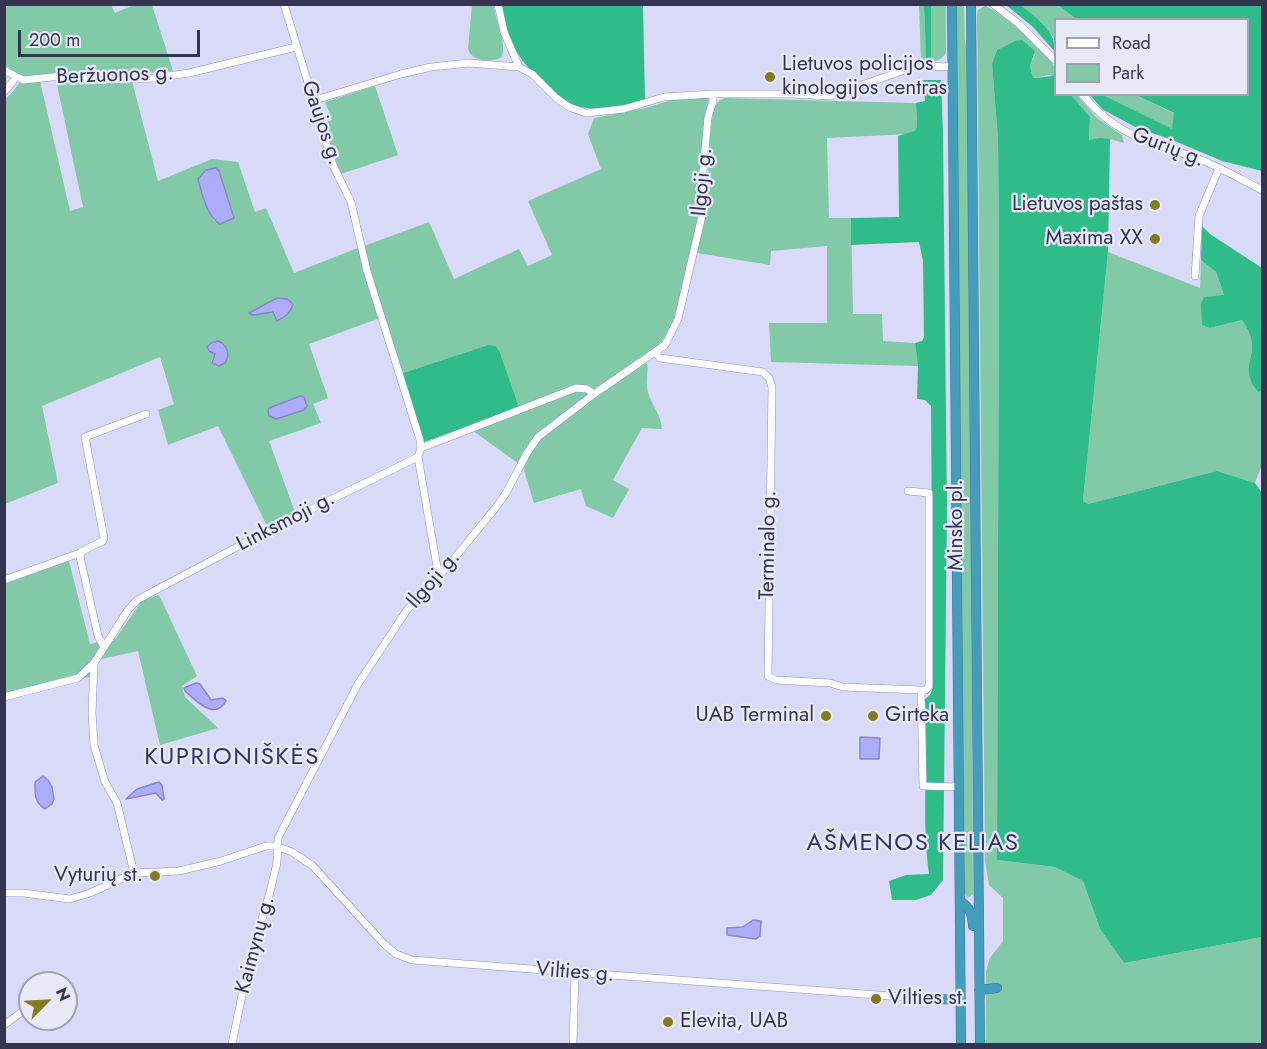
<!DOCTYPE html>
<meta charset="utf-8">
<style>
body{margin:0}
#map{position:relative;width:1267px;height:1049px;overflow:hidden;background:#d9daf7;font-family:Jost,sans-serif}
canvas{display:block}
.frame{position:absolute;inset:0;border:6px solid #343450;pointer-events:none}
.legend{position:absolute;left:1054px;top:18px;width:195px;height:78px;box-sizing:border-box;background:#e8e9f7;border:2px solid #a0a1b4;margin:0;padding:8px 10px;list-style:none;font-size:18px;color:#343450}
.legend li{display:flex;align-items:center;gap:12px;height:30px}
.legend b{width:30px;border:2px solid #a0a1b4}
.north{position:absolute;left:18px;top:971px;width:60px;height:60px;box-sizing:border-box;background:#e8e9f7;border:2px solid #a0a1b4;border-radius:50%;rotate:66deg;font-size:16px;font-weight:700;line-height:24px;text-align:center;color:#343450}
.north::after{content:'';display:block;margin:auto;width:21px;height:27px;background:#847b20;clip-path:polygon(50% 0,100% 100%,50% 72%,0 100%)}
.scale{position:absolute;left:18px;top:30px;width:182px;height:27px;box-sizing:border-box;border:3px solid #343450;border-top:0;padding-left:8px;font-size:18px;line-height:21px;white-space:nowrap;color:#343450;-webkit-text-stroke:4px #e8e9f7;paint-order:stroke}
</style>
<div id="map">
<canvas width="1267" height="1049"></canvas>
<div class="frame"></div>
<ul class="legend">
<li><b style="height:8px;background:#fff"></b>Road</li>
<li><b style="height:16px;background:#81c9a7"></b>Park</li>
</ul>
<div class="north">N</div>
<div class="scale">200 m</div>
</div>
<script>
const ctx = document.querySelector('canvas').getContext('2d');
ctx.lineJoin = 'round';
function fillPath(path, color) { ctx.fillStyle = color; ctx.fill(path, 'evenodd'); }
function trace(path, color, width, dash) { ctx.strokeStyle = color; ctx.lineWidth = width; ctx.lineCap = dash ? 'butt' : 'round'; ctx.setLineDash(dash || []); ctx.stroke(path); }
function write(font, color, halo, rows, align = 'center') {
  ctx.font = font + ' Jost,sans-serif'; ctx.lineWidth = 4.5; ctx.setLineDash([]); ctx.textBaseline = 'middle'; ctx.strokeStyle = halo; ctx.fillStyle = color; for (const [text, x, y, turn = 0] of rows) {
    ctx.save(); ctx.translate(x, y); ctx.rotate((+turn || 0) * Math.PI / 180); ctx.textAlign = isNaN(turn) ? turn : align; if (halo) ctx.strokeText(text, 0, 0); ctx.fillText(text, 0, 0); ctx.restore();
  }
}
fillPath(new Path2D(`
 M957,4L964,6L965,41L968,55L973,894L968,898L963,893Z
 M4,5H111L115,13L134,5H152L173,71L98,77H35L22,76L5,65Z
 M472,5H494C495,22 507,39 502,57C492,63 472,62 468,49Z
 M919,5H924L926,58L931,59V5H946V53C939,63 932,62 921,61Z
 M1021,5H1058L1076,19L1056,20L1055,39L1041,22Z
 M985,6C998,9 1051,55 1055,68C1057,71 1055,74 1055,77L1049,75L1033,78L1030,66L1035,54L1015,41L997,50L992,63L998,140L999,256L997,860L1055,867L1083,881L1100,929L1124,963L1262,937V1044H986V971L990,958L1003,941V898L989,885L985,861L977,15L978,10Z
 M56,80L132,81L158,181L212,159L238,162L255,212L266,208L294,273L358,248L380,318L309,344L328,398L313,404L321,423L269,441L295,512L267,526L218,426L168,445L158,410L174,404L160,357L42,406L58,483L5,504V99L11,94L20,82L40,81L70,211L83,207ZM206,170L219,171L233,218L220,224L213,220L202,194ZM214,342L227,358L225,363L216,366L211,361L215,354L209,351L207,347L209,344ZM300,396L304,397L307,406L268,409Z
 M375,86L398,155L341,174L322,124L332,120L325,102Z
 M1071,95H1077L1097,118L1122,135L1124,143L1110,139L1089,141L1090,117Z
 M1103,95H1136L1175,114L1172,130Z
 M709,97L705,118L699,222L673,322C666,337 658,347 645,357C650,366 646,376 647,387C648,401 661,412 662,429L642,428L613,480L629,489L613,518L586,506L581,489L534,503L523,467L468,427L488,345L403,373L370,272L364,246L429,222L454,279L519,249L528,266L552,255L528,201L601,169L588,134L594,118L645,108L675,99Z
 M725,98L916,103L917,126L915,131L909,134L827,138L829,218H851L853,314H882L883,341L915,343L918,366L771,362L769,323H827V246L771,251L770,265L697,253L707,199L710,133L714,108L719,101Z
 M1108,252L1200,288L1201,260L1216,272L1224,295L1210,328L1242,320C1267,358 1234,362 1258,392L1262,391V464L1255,483L1217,471L1088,504L1083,501Z
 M69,561L90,644L116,638L141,602L146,599L159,595L197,676L182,686L185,697L218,728L160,745L138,651L92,661L90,677L5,693L4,584Z`), '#81c9a7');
fillPath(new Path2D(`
 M501,5H643L645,100C623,105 598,112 576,106C563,102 554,93 545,85C515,56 510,44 501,5Z
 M924,5H931V60H928L926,58Z
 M1006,5H1021C1036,18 1056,30 1055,52L1033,27Z
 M1058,5H1262V171L1222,161L1170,139L1137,128L1102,109L1090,95H1103L1172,129L1174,113L1136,95L1248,94V20L1076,19Z
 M1022,40L1035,51L1030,66L1033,78L1054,76L1056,94L1071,95L1090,117L1089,140L1100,138L1110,139L1108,252L1083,501L1088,504L1217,471L1255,483L1262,493V937L1124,963L1100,929L1083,881L1055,867L997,860L999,256L998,140L992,63L997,50L1015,41Z
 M923,80H941L943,133L947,509L943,880L931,895L916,900H892L889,881L906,875L929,874C921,816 929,757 925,699L930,695L933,687L931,406L925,400L917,399L918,366L915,343L922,341L924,337L923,261L919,242L851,245V218L899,217L898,136L915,131L917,126L916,103L925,101Z
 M1202,226L1210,234L1262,268V391L1258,392C1234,362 1267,357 1242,320L1210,328L1202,325L1201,304L1204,297L1224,295L1216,272L1201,260Z
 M488,345L496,346L500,353L519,408L424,442L403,373Z`), '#30bc89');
const water = new Path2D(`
 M216,168L219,171L234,218L220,224C207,217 202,194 198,179L206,170Z
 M278,298L287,299L293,304C290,314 286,316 277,321L273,312L253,315L249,313C260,308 267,302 278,298Z
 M218,341C228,345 230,355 225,363L219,366L212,363L215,354L209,351L207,347L211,343Z
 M300,396L304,397L307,406L304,410L276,419L269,416L268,411L269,408Z
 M196,683L200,684L211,700L223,698L226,701C215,721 196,701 185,691L184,688Z
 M860,737L880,738L879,759H860Z
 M43,776L48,780L52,787L54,799L52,804L45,809C34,802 35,794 35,782Z
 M159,782L162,785L164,799L162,800L156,793L126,799L137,789Z
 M753,920L761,921L760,936L756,939L727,935V928L743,927Z`);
fillPath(water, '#acacfb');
trace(water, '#8888c8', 1.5);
const minor = new Path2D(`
 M284,4L333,165L351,202L367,271L420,440L421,448
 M498,4L504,32L519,67
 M993,4L1019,24L1056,61
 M4,70L23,80L62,76L93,80L154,78L189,73L296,47
 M4,92L16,78
 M1082,94C1117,138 1152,141 1201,160C1222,168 1242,180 1262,190
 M312,101L401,74L431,67L469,63L519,67L532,74L556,98L569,107L586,113L624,109L664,97L713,94H792L831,96L916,66L953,67
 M1195,276L1199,216L1219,168
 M655,353L660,358L763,372L769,378L772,387L768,676L776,680L830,683L843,687L921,690L923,786L959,787
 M418,457L437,567L441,573
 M908,491L929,493V686L926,690H921
 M4,580L80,553
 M104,647L98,636L80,557L82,551L103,541L104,538L85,437L146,414
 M94,663L92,713L94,745L105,782L117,803L134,873
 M4,697L78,678L94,663L128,610L137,600L267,531L418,457L421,448L576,388L587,389L594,394
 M4,893H23L70,899L90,893L134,873L179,871L221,861L266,846H276L292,852L313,866L384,944L396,954L412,960L917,998
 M4,1025L30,1006
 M232,1044L248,966L269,896L277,863L278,838L358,684L407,610L448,566L497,506L506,493L527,453L538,437L594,394L665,345L678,319L704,207L703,172L708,117L713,101V94
 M573,1044L575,973`);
const highway = new Path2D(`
 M952,4L961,1044
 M971,4L980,1044
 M960,901C970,907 972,914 973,926
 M979,990L997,988
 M917,998L960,1000`);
trace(minor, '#8d8dd0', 8);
trace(highway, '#3e7896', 10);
trace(minor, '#fff', 7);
trace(highway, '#449dbb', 9);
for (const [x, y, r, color] of [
 [770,77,6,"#847b20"],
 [1155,205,6,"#847b20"],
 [1155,239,6,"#847b20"],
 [826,716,6,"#847b20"],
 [873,716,6,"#847b20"],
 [155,876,6,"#847b20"],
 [876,999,6,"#847b20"],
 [668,1022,6,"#847b20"]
]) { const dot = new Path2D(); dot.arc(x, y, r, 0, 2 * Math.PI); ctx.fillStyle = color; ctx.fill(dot); trace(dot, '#e8e9f7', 2); }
write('21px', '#343450', '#e8e9f7', [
 ["Lietuvos policijos",782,65],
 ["kinologijos centras",782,89],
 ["Lietuvos paštas",1143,205,"right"],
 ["Maxima XX",1143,239,"right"],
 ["UAB Terminal",814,716,"right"],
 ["Girteka",885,716],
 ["Vyturių st.",143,876,"right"],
 ["Vilties st.",888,999],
 ["Elevita, UAB",680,1022]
], 'left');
write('21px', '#343450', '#e8e9f7', [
 ["Beržuonos g.",115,76,-2],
 ["Gaujos g.",321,123,71],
 ["Gurių g.",1168,148,21],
 ["Ilgoji g.",703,182,-85],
 ["Linksmoji g.",286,522,-27],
 ["Minsko pl.",957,525,-90],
 ["Terminalo g.",769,545,-89],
 ["Ilgoji g.",434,580,-49],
 ["Kaimynų g.",256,945,-75],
 ["Vilties g.",575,973,4]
]);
ctx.letterSpacing = '1.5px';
write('24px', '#35316b', '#e8e9f7', [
 ["KUPRIONIŠKĖS",232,758],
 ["AŠMENOS KELIAS",913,844]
]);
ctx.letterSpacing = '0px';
</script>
